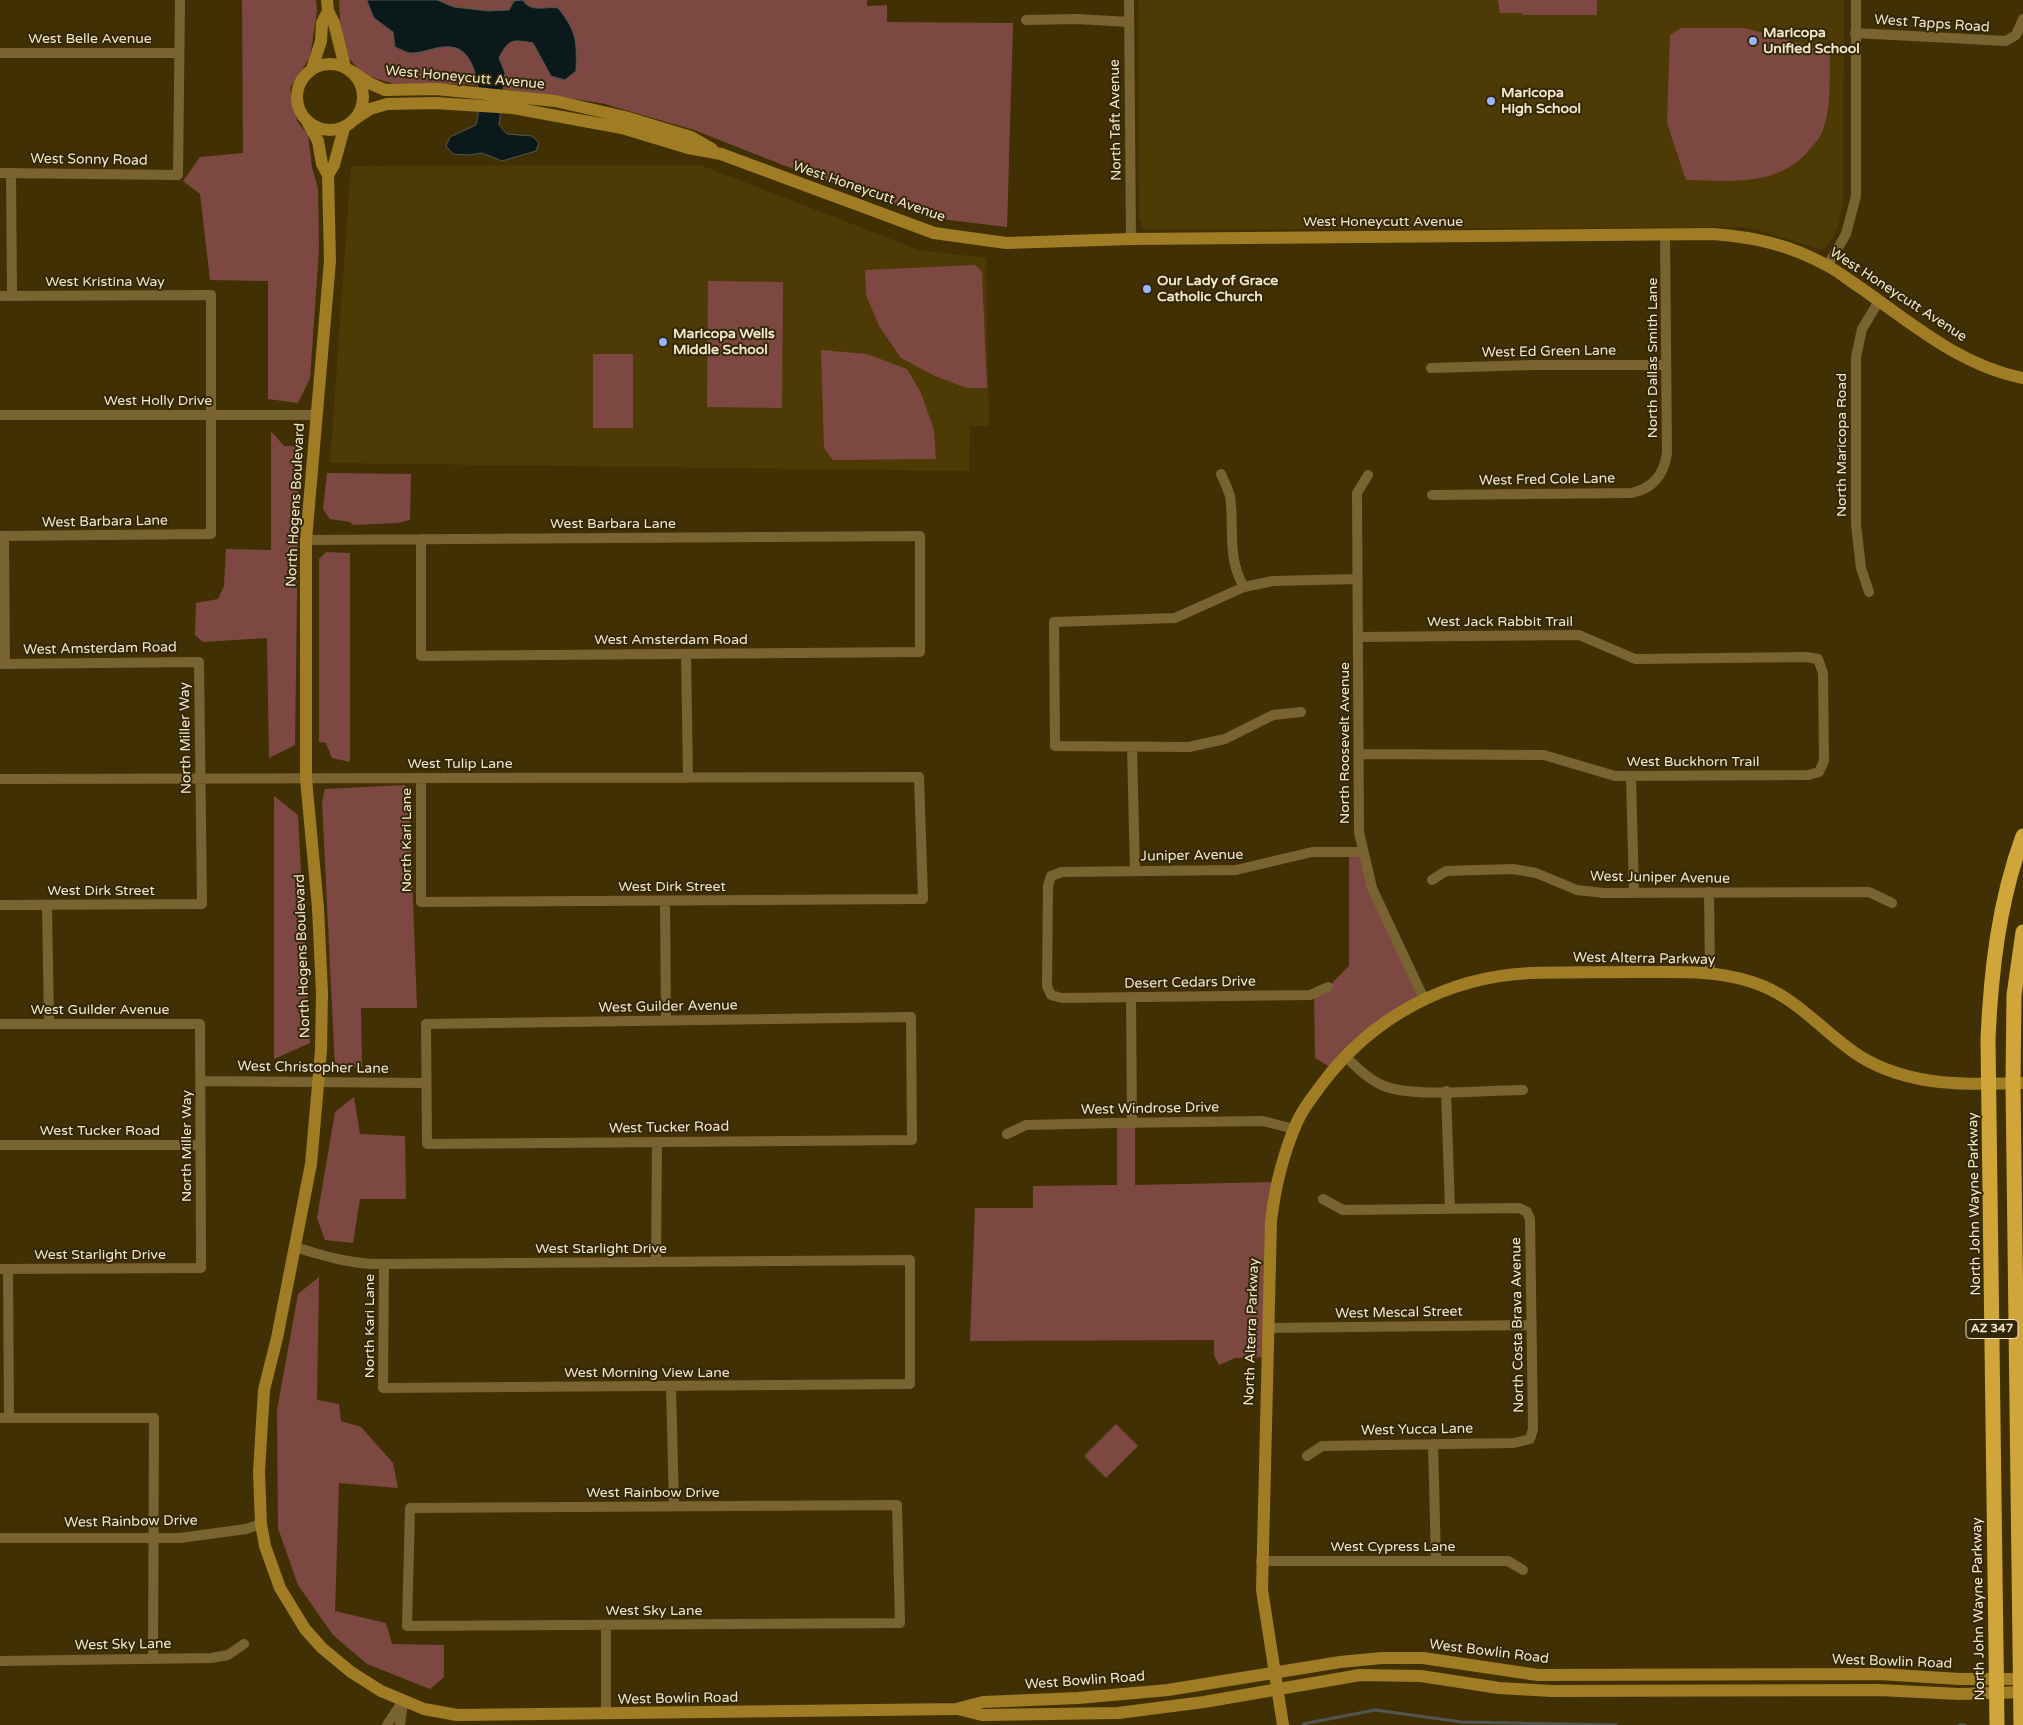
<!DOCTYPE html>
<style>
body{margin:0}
canvas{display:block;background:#413004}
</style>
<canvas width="2023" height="1725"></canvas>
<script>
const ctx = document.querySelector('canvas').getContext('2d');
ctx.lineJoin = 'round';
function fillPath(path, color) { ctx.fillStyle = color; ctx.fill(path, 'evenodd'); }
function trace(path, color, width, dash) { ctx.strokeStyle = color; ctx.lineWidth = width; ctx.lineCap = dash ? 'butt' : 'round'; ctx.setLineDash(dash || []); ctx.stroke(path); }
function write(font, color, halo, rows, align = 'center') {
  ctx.font = font + ' "Varela Round",sans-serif'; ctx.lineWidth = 4; ctx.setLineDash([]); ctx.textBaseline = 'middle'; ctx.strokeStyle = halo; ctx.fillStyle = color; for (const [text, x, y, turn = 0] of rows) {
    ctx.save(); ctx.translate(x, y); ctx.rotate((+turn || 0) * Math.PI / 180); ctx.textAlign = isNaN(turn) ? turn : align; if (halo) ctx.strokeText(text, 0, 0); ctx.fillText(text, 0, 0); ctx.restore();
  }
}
fillPath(new Path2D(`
 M1138,0H1844L1843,201L1838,225L1832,239L1825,248L1819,249L1765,232L1740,227L1144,230L1139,219Z
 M700,165L919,250L986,258L989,426H970L969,471L330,463L351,166Z`), '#4d3a05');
fillPath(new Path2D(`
 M242,0H316L317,11L310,57L290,88L297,121L308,135L312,167L318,189L319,250L310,378L298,403L268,399V281L210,280L200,194L183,181L200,157L243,153Z
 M339,0H867V6L887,5V22L1013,23L1007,227L932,218L783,165L694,130L601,103L466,84H394L368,76L359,70L348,57L341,38Z
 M1498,0H1597V15H1523L1521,13H1500Z
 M1681,28H1745L1830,52C1829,78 1832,108 1822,132C1820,138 1815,143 1811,148C1780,187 1731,181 1686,180L1667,123L1670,35Z
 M975,265L982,272L987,388H967L935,376L901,358L879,326L866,295L865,270Z
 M708,281L783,282L782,408L707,407Z
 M821,350L867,354L907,369L921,393L934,430L936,459L833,460L824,448Z
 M593,354H633V428H593Z
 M271,431L284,446H299L295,745L269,758L267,638L203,642L195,635L196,603L218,599L224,586L226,549L271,550Z
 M327,473L411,474L410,520L398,523L353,525L350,522L330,519L323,509Z
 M326,552L350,553V762L332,758L326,743L319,742V559Z
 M405,785L409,795L417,1008H361L362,1067H335L322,802L325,789Z
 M274,796L298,815L310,1043L274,1059Z
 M1349,852H1362L1424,999L1333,1069L1315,1058L1314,993L1328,987L1349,966Z
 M354,1097L360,1134L405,1136L406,1199H360L353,1243L325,1240L317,1218L335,1112Z
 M1117,1123H1135V1185L1276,1182L1266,1357L1235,1358L1219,1365L1214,1355V1340L970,1341L975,1208H1033V1186L1117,1185Z
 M319,1277L317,1400L339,1404L341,1421L361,1427L393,1463L398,1488L339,1483L335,1611L386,1623L392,1644L444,1645V1677L430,1689L367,1664L333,1635L298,1585L278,1528L277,1410L298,1294Z
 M1116,1424L1138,1446L1106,1478L1084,1456Z`), '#7d4842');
const water = new Path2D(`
 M367,0H437L454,7L488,11L509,10L514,1L523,0C530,13 545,6 558,8C577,32 577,41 576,71L565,80L551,76L533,43C513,39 508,39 499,58L505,73L499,125L507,134L532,136L539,143L536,151L502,161L482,153L468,155L453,154L446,146L450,137L476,125C482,106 480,56 456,48C441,43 424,54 410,53C405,52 400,49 395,47L393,32L374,18Z`);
fillPath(water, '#0b191b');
trace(water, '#515750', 1);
trace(new Path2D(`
 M1303,1724L1375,1710L1462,1722L1616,1725
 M1959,1725H1965`), '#515750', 3);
trace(new Path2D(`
 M1129,0L1131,239
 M1026,20L1077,19L1129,22
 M1855,33L2006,41L2016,35L2023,19
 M0,53H179
 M0,173L178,175L180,0
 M11,173L12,296
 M1828,265L1846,234L1856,196V0
 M0,296L211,295V534L0,536
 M1431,368L1534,365H1666
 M0,415H315
 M1221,474C1224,481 1228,489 1230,496C1235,529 1226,556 1244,587
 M1368,475L1357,493L1359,832L1372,888L1424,999
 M1432,495L1631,493C1652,489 1664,475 1667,453L1665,235
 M4,536L5,664
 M306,540L920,536V652L421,656V539
 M1869,592L1861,568L1856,524V357L1862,329L1879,301
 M1358,637L1579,635L1635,659L1806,657L1818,659L1823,673L1824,761L1819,772L1808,775L1615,776L1544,755L1359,754
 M686,654L688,778
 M0,664L199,662L202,904L0,905
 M1301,712L1273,715L1225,739L1189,747L1055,746L1054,622L1175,618L1244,587L1273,581L1358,579
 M1132,747L1135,871
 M1631,777L1634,893
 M0,779L919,777L923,899L421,902V778
 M1432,880L1446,871L1513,869L1536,873L1577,890L1604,893L1869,892L1892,903
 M1709,892L1710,973
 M665,901L666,1021
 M47,905L49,1024
 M1328,987L1310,995L1062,998L1051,995L1047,986L1048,886L1051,876L1062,872L1236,870L1312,852H1362
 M1131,997L1132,1123
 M911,1017L912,1140L427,1144L426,1024Z
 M0,1024H200L201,1253V1268L0,1269
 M1345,1056C1356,1067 1369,1080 1384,1086C1413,1098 1489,1090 1523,1090
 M200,1081L426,1083
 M1446,1091L1450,1209
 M1007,1134L1026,1125L1117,1123L1263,1121L1294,1129
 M0,1145H200
 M295,1247C324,1256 353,1265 384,1264L910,1260V1384L383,1388L384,1264
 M656,1262L657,1142
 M8,1269L9,1418
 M1267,1328L1531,1325
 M671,1386L674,1506
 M0,1418H154L153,1659
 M1433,1444L1436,1560
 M1307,1456L1322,1446L1514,1443L1530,1439L1533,1429L1530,1219L1527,1212L1519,1208L1343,1210L1323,1199
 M897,1505L900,1623L407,1626L410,1508Z
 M0,1538H180L246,1529L261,1524
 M1261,1561H1508L1523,1570
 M606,1625V1714
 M0,1661L211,1658L228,1655L244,1644
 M387,1725L403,1701
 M400,1725L403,1702`), '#796331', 10);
trace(new Path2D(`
 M328,11L334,23L345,67
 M297 97a33 33 0 1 1 66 0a33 33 0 1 1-66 0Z
 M312,69L321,41L322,23L328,11L327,0
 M351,71L369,83L385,90L436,89L555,101L625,117L691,137L712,149
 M355,119L370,109L387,104L435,103L513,108L622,128L688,148L721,154L934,233L1006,243L1131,239L1713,234C1754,237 1790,245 1826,265C1838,271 1850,281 1861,288C1912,324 1961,366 2023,378
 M308,123L318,141L322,164L328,175L330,261L306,540V779L318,908L322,993L321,1051L311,1164L277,1338L264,1390L259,1472L261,1524L265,1546L280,1588L305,1629L322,1648L351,1672L381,1691L424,1709L457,1715L956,1709L983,1702L1078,1698L1168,1690L1340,1662L1382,1658H1423L1538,1675L1879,1674L1960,1679H2023
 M328,175L334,165L344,128
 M958,1709L982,1715L1118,1713L1204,1702L1360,1675L1421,1676L1499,1688L1552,1691L1879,1690L1959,1694L2023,1692
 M1283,1725L1262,1590L1271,1221C1275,1187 1283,1154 1297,1122C1303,1108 1313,1096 1322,1084C1372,1017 1447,977 1530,973C1567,972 1603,972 1640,972C1678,972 1716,970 1752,982C1797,996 1823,1033 1861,1057C1911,1087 1968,1085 2023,1083`), '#a07d24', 12);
trace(new Path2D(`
 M1997,1725L1988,1039C1991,970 1999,901 2023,836
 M2021,1725L2013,1083L2014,995L2023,932`), '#d0a63b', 15);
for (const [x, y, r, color] of [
 [1753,41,5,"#98b6fd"],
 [1491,101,5,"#98b6fd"],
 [1147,289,5,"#98b6fd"],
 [663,342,5,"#98b6fd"]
]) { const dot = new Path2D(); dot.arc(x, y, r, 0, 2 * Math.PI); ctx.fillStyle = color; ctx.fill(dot); trace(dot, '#33270a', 2); }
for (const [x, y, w] of [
 [1992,1329,52]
]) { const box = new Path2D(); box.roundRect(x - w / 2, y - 9.5, w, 19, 4); ctx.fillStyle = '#33270a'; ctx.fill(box); trace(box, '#f3e7cb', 1); }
write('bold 12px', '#f3e7cb', null, [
 ["AZ 347",1992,1329]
]);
write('14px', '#f3e7cb', '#33270a', [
 ["West Tapps Road",1932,24,4],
 ["West Belle Avenue",90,39],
 ["West Honeycutt Avenue",465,78,5],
 ["North Taft Avenue",1116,120,-91],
 ["West Sonny Road",89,160,1],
 ["West Honeycutt Avenue",869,192,19],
 ["West Honeycutt Avenue",1383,222],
 ["West Kristina Way",105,282],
 ["West Honeycutt Avenue",1898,295,33],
 ["West Ed Green Lane",1549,352,-1],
 ["North Dallas Smith Lane",1653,358,-90],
 ["West Holly Drive",158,401],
 ["North Maricopa Road",1842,445,-90],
 ["West Fred Cole Lane",1547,480,-1],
 ["North Hogens Boulevard",296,505,-87],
 ["West Barbara Lane",105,522,-1],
 ["West Barbara Lane",613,524],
 ["West Jack Rabbit Trail",1500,622],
 ["West Amsterdam Road",671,640],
 ["West Amsterdam Road",100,649,-1],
 ["North Miller Way",186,738,-91],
 ["North Roosevelt Avenue",1345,743,-90],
 ["West Buckhorn Trail",1693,762],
 ["West Tulip Lane",460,764],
 ["North Kari Lane",407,840,-90],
 ["Juniper Avenue",1192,856,-1],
 ["West Juniper Avenue",1660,878,1],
 ["West Dirk Street",672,887],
 ["West Dirk Street",101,891],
 ["North Hogens Boulevard",303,956,-92],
 ["West Alterra Parkway",1644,959,1],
 ["Desert Cedars Drive",1190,983,-1],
 ["West Guilder Avenue",668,1007,-1],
 ["West Guilder Avenue",100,1010],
 ["West Christopher Lane",313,1068,1],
 ["West Windrose Drive",1150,1109,-1],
 ["West Tucker Road",669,1128,-1],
 ["West Tucker Road",100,1131],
 ["North Miller Way",187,1146,-90],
 ["North John Wayne Parkway",1975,1204,-91],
 ["West Starlight Drive",601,1249],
 ["West Starlight Drive",100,1255],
 ["West Mescal Street",1399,1313,-1],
 ["North Costa Brava Avenue",1518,1325,-91],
 ["North Kari Lane",370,1326,-90],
 ["North Alterra Parkway",1252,1332,-88],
 ["West Morning View Lane",647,1373],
 ["West Yucca Lane",1417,1430,-1],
 ["West Rainbow Drive",653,1493],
 ["West Rainbow Drive",131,1522,-1],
 ["West Cypress Lane",1393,1547],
 ["North John Wayne Parkway",1979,1609,-91],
 ["West Sky Lane",654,1611],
 ["West Sky Lane",123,1645,-1],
 ["West Bowlin Road",1489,1652,7],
 ["West Bowlin Road",1892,1662,2],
 ["West Bowlin Road",1085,1681,-4],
 ["West Bowlin Road",678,1699,-1]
]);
write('bold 14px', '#f3e7cb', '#33270a', [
 ["Maricopa",1763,33],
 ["Unified School",1763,49],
 ["Maricopa",1501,93],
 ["High School",1501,109],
 ["Our Lady of Grace",1157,281],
 ["Catholic Church",1157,297],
 ["Maricopa Wells",673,334],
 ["Middle School",673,350]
], 'left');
</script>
